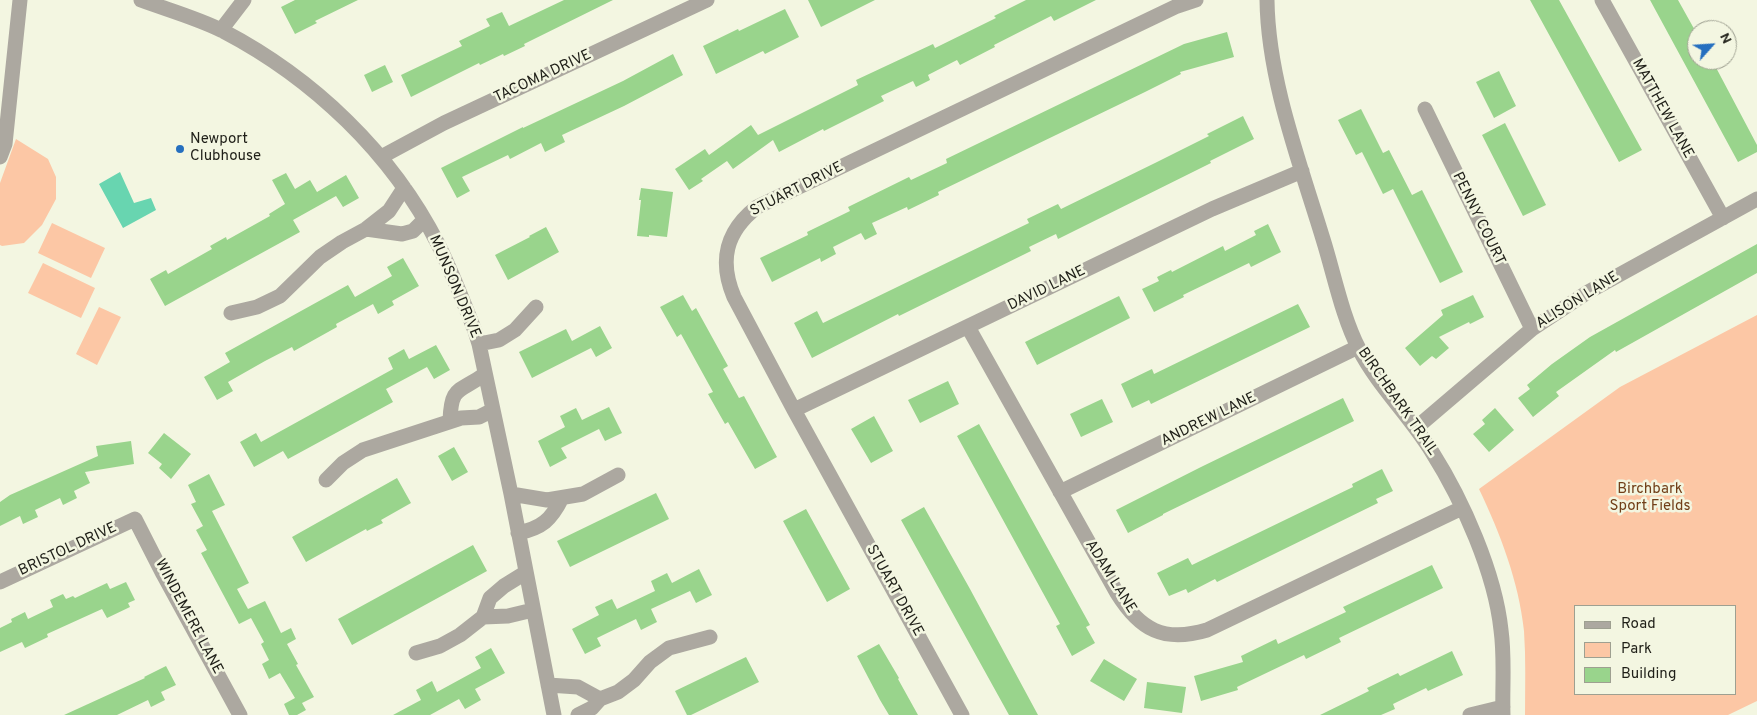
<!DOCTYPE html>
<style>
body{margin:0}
#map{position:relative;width:1757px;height:715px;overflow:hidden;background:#f3f6e1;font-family:Overpass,sans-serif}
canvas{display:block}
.legend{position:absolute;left:1574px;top:605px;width:162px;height:90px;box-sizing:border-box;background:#f3f6e1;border:1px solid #9ea091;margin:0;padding:6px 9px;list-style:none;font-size:15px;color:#1f1f18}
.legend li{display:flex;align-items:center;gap:10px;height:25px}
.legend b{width:25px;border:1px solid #9ea091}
.north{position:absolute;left:1687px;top:20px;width:50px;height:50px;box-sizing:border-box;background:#f3f6e1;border:1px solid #9ea091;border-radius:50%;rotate:64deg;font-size:14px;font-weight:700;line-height:20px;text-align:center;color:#1f1f18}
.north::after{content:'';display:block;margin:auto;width:18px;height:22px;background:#256fbf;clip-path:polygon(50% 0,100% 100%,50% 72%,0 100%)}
</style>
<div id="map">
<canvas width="1757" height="715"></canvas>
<ul class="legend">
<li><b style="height:6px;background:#aca8a0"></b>Road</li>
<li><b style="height:14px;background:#fcc7a5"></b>Park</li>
<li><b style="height:14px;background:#99d48c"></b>Building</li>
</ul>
<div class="north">N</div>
</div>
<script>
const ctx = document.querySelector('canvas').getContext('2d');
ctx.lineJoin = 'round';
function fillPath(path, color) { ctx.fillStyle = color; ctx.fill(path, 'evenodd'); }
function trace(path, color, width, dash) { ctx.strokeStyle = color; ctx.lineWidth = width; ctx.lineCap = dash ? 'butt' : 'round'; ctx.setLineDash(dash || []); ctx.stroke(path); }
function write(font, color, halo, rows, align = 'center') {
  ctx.font = font + ' Overpass,sans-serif'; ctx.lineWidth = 5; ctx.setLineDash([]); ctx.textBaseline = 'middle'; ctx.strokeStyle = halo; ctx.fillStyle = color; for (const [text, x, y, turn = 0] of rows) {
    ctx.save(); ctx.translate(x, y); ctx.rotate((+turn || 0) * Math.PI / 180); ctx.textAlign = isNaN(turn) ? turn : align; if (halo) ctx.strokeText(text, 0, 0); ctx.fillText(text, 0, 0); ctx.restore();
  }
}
fillPath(new Path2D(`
 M16,139L48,159L56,177V199L42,225L24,243L2,246L0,245V183Z
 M52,223L105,248L91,278L38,253Z
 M43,263L95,288L81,318L28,293Z
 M99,307L121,317L97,365L76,354Z
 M1757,315V701L1728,715H1525C1525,687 1526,659 1524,631C1519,582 1500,533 1479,489L1620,387ZM1576,606H1736V694H1576Z`), '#fcc7a5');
fillPath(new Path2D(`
 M120,172L134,203L151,198L156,210L123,228L99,184Z`), '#68d5b0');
fillPath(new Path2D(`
 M295,0H358L315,21L317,23L295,34L281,7Z
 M564,0H613L524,44L525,46L504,56L503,54L480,65L479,63L411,97L401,75L462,46L459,41L490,26L486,19L502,12L509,26Z
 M808,0H875L821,27Z
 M1026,0H1096L1054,21L1051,16L994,45L995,47L960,65L957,60L928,75L930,80L916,87L913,81L881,96L884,101L824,131L823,129L779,152L773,140L733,169L727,161L701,179L703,181L689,190L675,169L705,149L709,155L751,125L758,135L858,85L856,80L933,44L935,48L996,18L994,16Z
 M1530,0H1559L1642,150L1619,162Z
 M1650,0H1678L1697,34V60H1712L1757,145V152L1738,162Z
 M785,9L799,37L765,54L763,51L716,74L703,46L738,29L739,31Z
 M1227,32L1234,57L1180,72L1181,74L1145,92L938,192L939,195L908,210L907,207L872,223L877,234L865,240L861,233L833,247L836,254L821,262L820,258L772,282L760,258L808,235L807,232L850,211L848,207L909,177L911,180L947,163L946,159L1184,44Z
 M673,54L683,75L624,106L562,135L565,142L545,152L541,143L510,159L508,155L462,177L470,191L457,198L441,168L523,127V128L623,81Z
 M385,65L393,82L372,92L364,75Z
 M1499,71L1516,106L1494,118L1476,82Z
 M1361,109L1383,153L1389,150L1412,195L1422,190L1463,272L1440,283L1393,189L1383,194L1362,152L1356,155L1338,120Z
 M1243,116L1254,139L1210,161L1211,163L1058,239L1056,234L1029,247L1031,251L899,316L898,314L812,358L794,323L817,311L823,323L1029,223L1027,219L1058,204L1061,209L1155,163L1209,136L1207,134Z
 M1505,123L1546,205L1523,216L1482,135Z
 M286,173L295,189L310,180L317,192L346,175L359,198L343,207L336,196L293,220L300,232L165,306L150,279L166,270L168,274L212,249L210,246L226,237L227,240L270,216L269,214L285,204L272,180Z
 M641,188L673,192L667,237L649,235V237L637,236L641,200H639Z
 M1268,224L1281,252L1251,267L1249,263L1183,295L1184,297L1154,312L1142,289L1159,281L1157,277L1171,270L1172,272L1223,246L1225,251L1256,235L1254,231Z
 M546,227L559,252L508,280L495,255L530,237L529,236Z
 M1757,244V273L1616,352L1615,350L1556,392L1559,396L1533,417L1518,398L1530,389L1527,385L1552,364L1590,337Z
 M403,258L419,286L392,301L394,305L378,314L373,304L336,324L337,327L294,351L292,347L265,361L228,382L233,391L217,400L204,377L230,362L225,353L348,285L355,297L392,276L387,267Z
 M683,295L692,311L696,308L728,366L723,369L739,398L744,396L777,457L755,469L728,422L725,424L708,394L713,392L681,334L677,337L660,307Z
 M1473,295L1484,317L1470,324L1469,322L1439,337L1449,348L1436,359L1432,356L1420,366L1405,348L1443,315L1441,310Z
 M1119,296L1130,318L1037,365L1025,342Z
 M1298,304L1310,327L1151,404L1149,400L1132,408L1121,384L1152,369L1154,374Z
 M600,326L612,348L596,357L591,348L532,378L519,352L566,329L572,341Z
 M436,345L450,370L434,379L427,367L386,389L393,402L288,459L283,451L254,467L240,442L256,433L261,442L393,369L388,358L404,349L409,359Z
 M948,381L959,404L920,423L908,400Z
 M1343,398L1354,421L1163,514V515L1128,533L1116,510L1201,467Z
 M1102,399L1113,422L1081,437L1070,414Z
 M609,407L622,433L605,441L599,429L561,448L567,458L550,467L538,441L565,427L560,416L576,408L582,420Z
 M1495,408L1514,430L1489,452L1473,434L1485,424L1482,420Z
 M874,416L893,451L871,463L851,429Z
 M979,424L1090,625L1086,627L1095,643L1072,656L1056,626L1060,624L957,436Z
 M164,433L191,454L171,479L159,468L162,464L148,453Z
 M131,441L134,464L85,472L90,483L74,491L77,498L63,505L60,498L35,510L38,517L23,524L20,516L0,526V502L10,495L98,456L96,446Z
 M454,447L468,472L452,481L438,456Z
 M1382,469L1393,491L1376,499L1378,503L1217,582L1215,579L1188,593L1186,589L1169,596L1157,573L1188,558L1192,565L1353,487L1352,484Z
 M209,474L225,505L212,511L249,583L237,589L248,609L265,601L281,633L291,628L296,639L287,644L298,664L296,665L314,697L302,703L306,710L297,715H289L284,704L295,698L280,673L269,679L262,664L269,660L261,644L264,642L251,618L239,624L201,553L207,550L196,530L203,526L191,504L196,502L188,485Z
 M397,478L411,503L381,520L383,523L367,531L366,529L306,562L292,537Z
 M656,493L669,519L570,567L557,541Z
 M924,507L970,589L1038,715H1009L901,520Z
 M806,509L850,589L827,602L783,521Z
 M473,545L487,571L352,645L338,619Z
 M1432,565L1443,588L1339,638L1341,642L1306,659L1304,655L1237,687L1238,690L1201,701L1194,676L1243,662L1241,656L1276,639L1278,644L1346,612L1343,607Z
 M699,569L712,595L696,603L690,591L651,609L657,622L641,630L636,619L597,638L601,646L585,654L572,629L599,615L595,607L612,599L617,609L655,591L651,581L667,573L672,583Z
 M126,582L135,600L128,603L130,607L107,618L102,609L47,634L48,637L25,648L22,642L0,652V628L12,622L11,619L25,612L28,619L53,607L50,600L63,594L66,599L73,596L75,598L107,583L110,589Z
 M879,644L899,678L898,679L918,715H889L880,700L857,656Z
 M491,648L505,673L475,689L481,700L465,709L459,699L430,715H393L421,700L416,690L432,681L437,692L481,668L475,657Z
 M1452,651L1463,675L1428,691L1426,688L1393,704L1395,709L1381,715H1320L1369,691L1367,688L1398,673L1400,676Z
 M746,657L759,682L691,715H687L675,691Z
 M1104,659L1137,679L1124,701L1090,681Z
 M166,666L176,685L161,692L165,700L151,707L148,700L117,715H64L145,678L144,677Z
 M1147,682L1186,687L1182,713L1144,708Z`), '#99d48c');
trace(new Path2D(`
 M141,0C168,10 197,18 223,31C313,78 392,153 438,244C452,272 463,301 475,331L479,344L511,494L554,715
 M1267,0C1268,80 1300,163 1323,239C1334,274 1342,316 1359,349C1378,386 1410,416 1432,452C1463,501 1495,573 1501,630C1505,659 1502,687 1503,715
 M1602,0L1723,218
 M221,30L244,0
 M1425,109L1532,329
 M0,157L5,144L20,0
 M381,157L444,123L707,0
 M366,229L402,234L413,231L424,220
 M231,313L257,307L280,296L320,257L342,242L366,229L389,211L404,188
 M968,327L1117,593C1140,630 1164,643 1207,630L1462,508
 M479,344L499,340L515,330L536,307
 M794,410L1212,209L1302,171
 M450,421C451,385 459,393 485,374
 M1416,428L1532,329L1588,292L1757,199
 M326,480L343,463L363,450L461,418L479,417L493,410
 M1060,492L1358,347
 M511,494L547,500L583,494L618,475
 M518,533C542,528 551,520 562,498
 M0,582L135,519L163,574L240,715
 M483,617L508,616L533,610
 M416,653L440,646L460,635L483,617L490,598L504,586L525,573
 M548,685L578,687L600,699L618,692L634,680L650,662L669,648L710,637
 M578,715L592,708L600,699
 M962,715L794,410L734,297C719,261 725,232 757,207L1175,7L1196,0
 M1470,715L1503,707`), '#aca8a0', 15);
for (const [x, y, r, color] of [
 [180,149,5,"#256fbf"]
]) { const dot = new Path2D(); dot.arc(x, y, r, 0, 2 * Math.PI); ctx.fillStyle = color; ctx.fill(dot); trace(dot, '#f3f6e1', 2); }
write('15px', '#1f1f18', '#f3f6e1', [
 ["TACOMA DRIVE",543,77,-25],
 ["MATTHEW LANE",1662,109,61],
 ["STUART DRIVE",797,190,-27],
 ["PENNY COURT",1478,219,64],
 ["MUNSON DRIVE",454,287,67],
 ["DAVID LANE",1047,289,-26],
 ["ALISON LANE",1578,301,-32],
 ["BIRCHBARK TRAIL",1397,402,55],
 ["ANDREW LANE",1209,420,-26],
 ["BRISTOL DRIVE",68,550,-25],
 ["ADAM LANE",1110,577,58],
 ["STUART DRIVE",894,591,61],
 ["WINDEMERE LANE",188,617,62]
]);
write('15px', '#1f1f18', '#f3f6e1', [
 ["Newport",190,140],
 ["Clubhouse",190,157]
], 'left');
write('15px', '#713f18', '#f3f6e1', [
 ["Birchbark",1650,490],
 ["Sport Fields",1650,507]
]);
</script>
